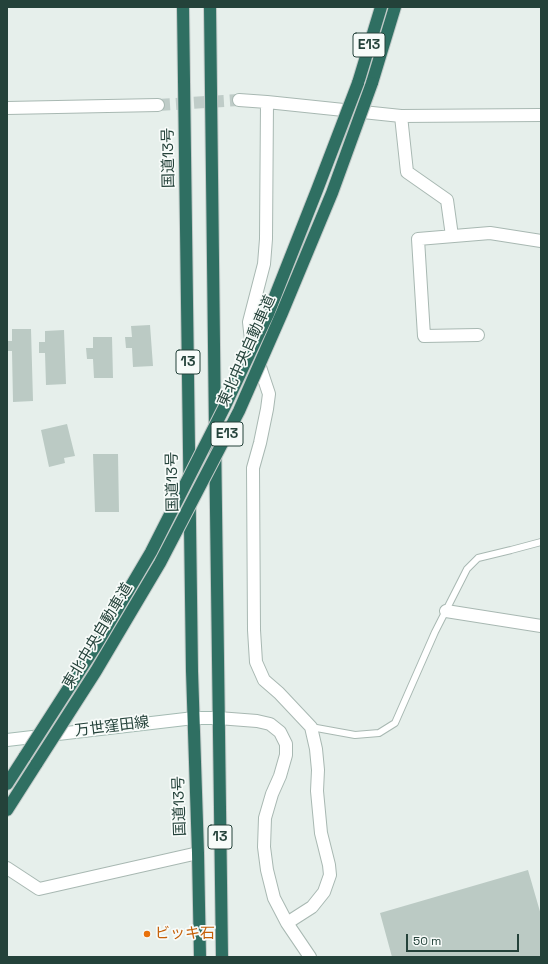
<!DOCTYPE html>
<meta charset="utf-8">
<style>
body{margin:0}
#map{position:relative;width:548px;height:964px;overflow:hidden;background:#e6efeb;font-family:"Space Grotesk",sans-serif}
canvas{display:block}
.frame{position:absolute;inset:0;border:8px solid #24423a;pointer-events:none}
.scale{position:absolute;left:406px;top:934px;width:113px;height:18px;box-sizing:border-box;border:2px solid #24423a;border-top:0;padding-left:5px;font-size:12px;line-height:14px;white-space:nowrap;color:#24423a;-webkit-text-stroke:3px #f7fbf9;paint-order:stroke}
</style>
<div id="map">
<canvas width="548" height="964"></canvas>
<div class="frame"></div>
<div class="scale">50 m</div>
</div>
<script>
const ctx = document.querySelector('canvas').getContext('2d');
ctx.lineJoin = 'round';
function fillPath(path, color) { ctx.fillStyle = color; ctx.fill(path, 'evenodd'); }
function trace(path, color, width, dash) { ctx.strokeStyle = color; ctx.lineWidth = width; ctx.lineCap = dash ? 'butt' : 'round'; ctx.setLineDash(dash || []); ctx.stroke(path); }
function write(font, color, halo, rows, align = 'center') {
  ctx.font = font + ' "Space Grotesk","Noto Sans JP",sans-serif'; ctx.lineWidth = 3.5; ctx.setLineDash([]); ctx.textBaseline = 'middle'; ctx.strokeStyle = halo; ctx.fillStyle = color; for (const [text, x, y, turn = 0] of rows) {
    ctx.save(); ctx.translate(x, y); ctx.rotate((+turn || 0) * Math.PI / 180); ctx.textAlign = isNaN(turn) ? turn : align; if (halo) ctx.strokeText(text, 0, 0); ctx.fillText(text, 0, 0); ctx.restore();
  }
}
fillPath(new Path2D(`
 M150,325L153,366L133,367L132,348H126L125,337H132L131,326Z
 M12,329H31L33,401L13,402L12,351H7V341H12Z
 M64,330L66,384L46,385L45,353H39V342H45V331Z
 M93,337H112L113,378H94L93,359H87L86,348H93Z
 M67,424L75,456L64,458L65,463L49,467L41,430Z
 M93,454H118L119,512H95Z
 M528,870L541,915V957H392L380,913Z`), '#bbcac4');
trace(new Path2D(`
 M158,105L239,100`), '#bfccc8', 12, [12, 6]);
const lane = new Path2D(`
 M311,727L355,735L379,733L395,723L435,632L467,569L478,558L511,550L541,542`);
const street = new Path2D(`
 M239,100L267,102L401,116L541,115
 M267,102L266,239L264,264L249,322L251,340L269,394L267,409L260,443L253,468L254,630L256,662L264,680L279,693L311,727L316,749L318,770L317,791L321,833L329,865L330,875L324,892L312,907L287,923
 M7,108L158,105
 M401,116L407,172L447,200L452,236
 M478,335L424,336L418,239L490,233L541,241
 M446,611L541,626
 M218,718L257,721L270,724L280,732L286,744V755L280,776L272,794L265,818L264,847L267,870L274,898L287,923L310,957
 M7,868L39,889L198,853`);
const secondary = new Path2D(`
 M7,740L194,718H218`);
const highway = new Path2D(`
 M183,7L192,671L198,853L200,957
 M210,7C214,324 217,640 222,957
 M358,83L381,7
 M372,83L395,7
 M7,784L25,756
 M7,810L37,763`);
trace(lane, '#a8b8b2', 8);
trace(street, '#a8b8b2', 14);
trace(secondary, '#a4bbb3', 14);
trace(highway, '#c2cac8', 14);
trace(lane, '#fff', 6);
trace(street, '#fff', 12);
trace(secondary, '#fff', 12);
trace(highway, '#2f6f62', 12);
const highwayBridge = new Path2D(`
 M25,756L95,647L151,552L225,406L268,314L317,190L358,83
 M37,763L96,671L160,563L239,411L282,313L332,193L372,83`);
trace(highwayBridge, '#c2cac8', 14, []);
trace(highwayBridge, '#2f6f62', 12);
for (const [x, y, r, color] of [
 [147,934,4,"#e8710a"]
]) { const dot = new Path2D(); dot.arc(x, y, r, 0, 2 * Math.PI); ctx.fillStyle = color; ctx.fill(dot); trace(dot, '#f7fbf9', 1.5); }
for (const [x, y, w] of [
 [369,45,32],
 [188,362,24],
 [227,434,32],
 [220,837,24]
]) { const box = new Path2D(); box.roundRect(x - w / 2, y - 12, w, 24, 3); ctx.fillStyle = '#f7fbf9'; ctx.fill(box); trace(box, '#24423a', 1); }
write('bold 14px', '#24423a', null, [
 ["E13",369,45],
 ["13",188,362],
 ["E13",227,434],
 ["13",220,837]
]);
write('15px', '#24423a', '#f7fbf9', [
 ["国道13号",169,158,-91],
 ["東北中央自動車道",247,351,-66],
 ["国道13号",173,482,-91],
 ["東北中央自動車道",98,636,-59],
 ["万世窪田線",112,727,-7],
 ["国道13号",180,806,-92]
]);
write('15px', '#c56008', '#f7fbf9', [
 ["ビッキ石",155,934]
], 'left');
</script>
